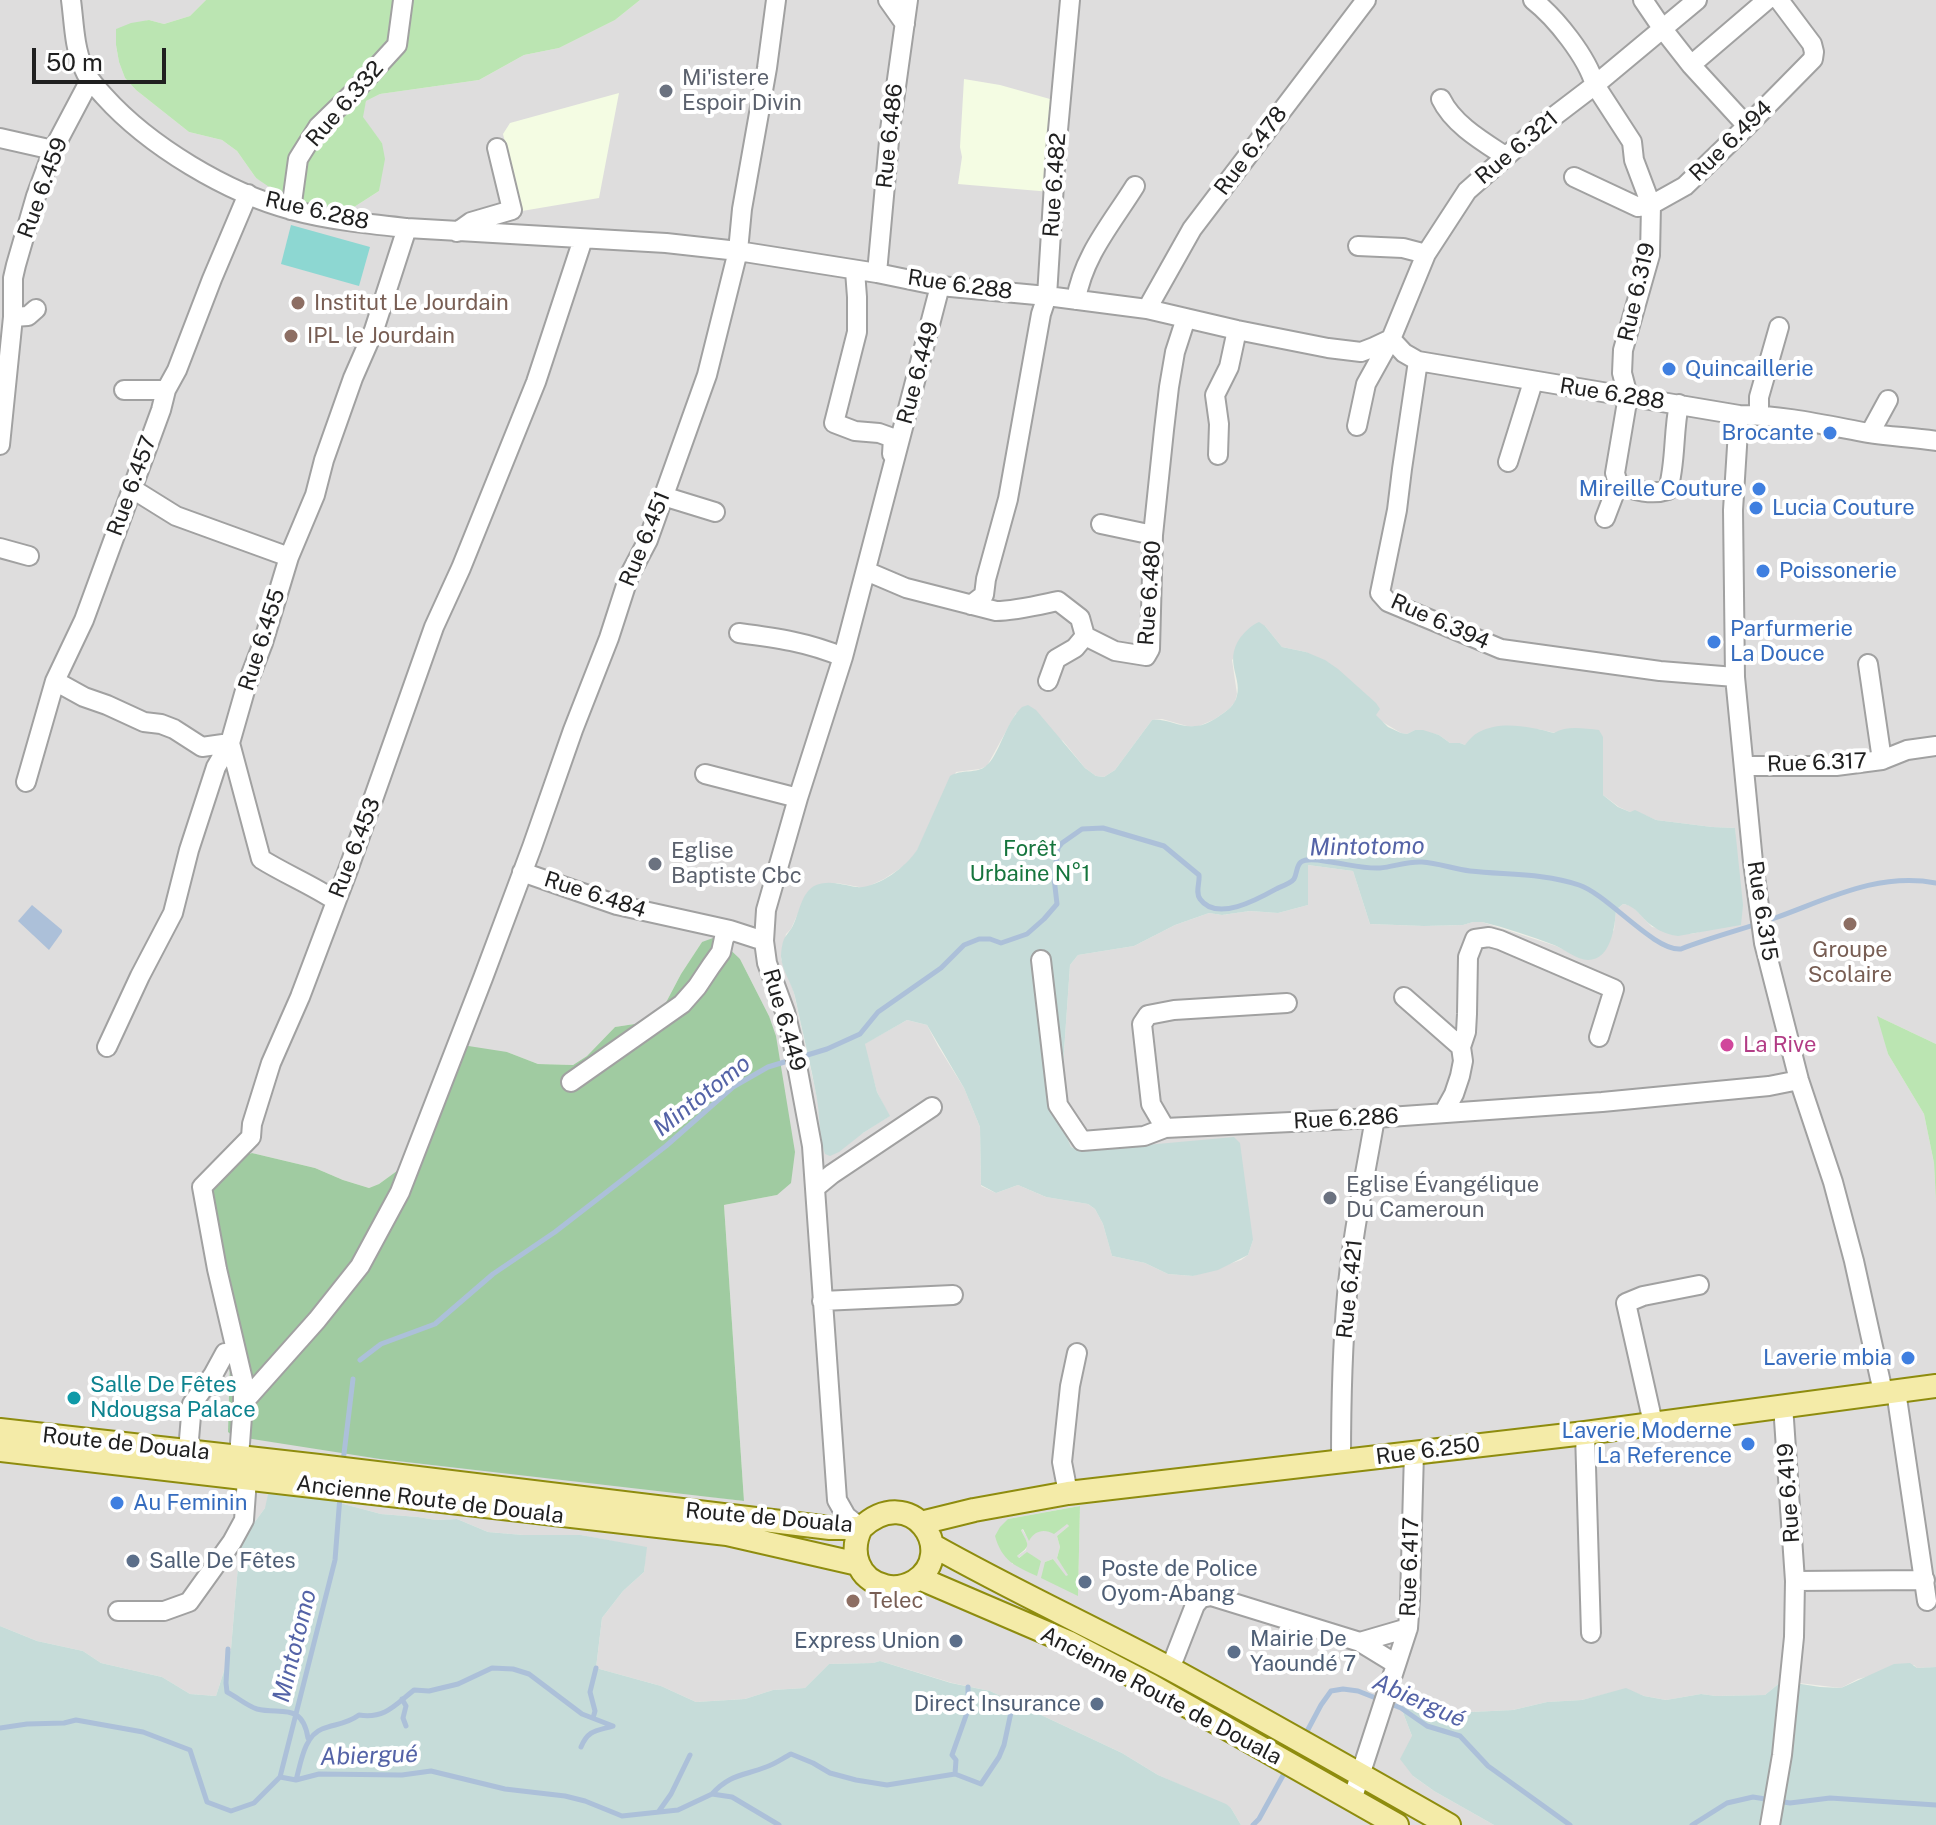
<!DOCTYPE html>
<meta charset="utf-8">
<style>
body{margin:0}
#map{position:relative;width:1936px;height:1825px;overflow:hidden;background:#efefe7;font-family:"Public Sans",sans-serif}
canvas{display:block}
.scale{position:absolute;left:32px;top:48px;width:134px;height:36px;box-sizing:border-box;border:4px solid #202020;border-top:0;padding-left:10px;font-size:24px;line-height:28px;white-space:nowrap;color:#202020;-webkit-text-stroke:6px #fff;paint-order:stroke}
</style>
<div id="map">
<canvas width="1936" height="1825"></canvas>
<div class="scale">50 m</div>
</div>
<script>
const ctx = document.querySelector('canvas').getContext('2d');
ctx.lineJoin = 'round';
function fillPath(path, color) { ctx.fillStyle = color; ctx.fill(path, 'evenodd'); }
function trace(path, color, width, dash) { ctx.strokeStyle = color; ctx.lineWidth = width; ctx.lineCap = dash ? 'butt' : 'round'; ctx.setLineDash(dash || []); ctx.stroke(path); }
function write(font, color, halo, rows, align = 'center') {
  ctx.font = font + ' "Public Sans",sans-serif'; ctx.lineWidth = 8; ctx.setLineDash([]); ctx.textBaseline = 'middle'; ctx.strokeStyle = halo; ctx.fillStyle = color; for (const [text, x, y, turn = 0] of rows) {
    ctx.save(); ctx.translate(x, y); ctx.rotate((+turn || 0) * Math.PI / 180); ctx.textAlign = isNaN(turn) ? turn : align; if (halo) ctx.strokeText(text, 0, 0); ctx.fillText(text, 0, 0); ctx.restore();
  }
}
fillPath(new Path2D(`
 M0,0H206L190,16L164,24L149,20L117,29L116,45L119,62L125,78L136,90L189,132L222,140L237,151L256,178L316,207L351,209L379,191L382,143L362,117L366,101L380,94L479,80L524,55L559,48L615,20L640,0H1936V1044L1879,1017L1888,1054L1924,1114L1934,1163L1936,1202V1667L1917,1668L1914,1665L1858,1679L1841,1688L1782,1681L1765,1695L1716,1696L1701,1694L1666,1700L1644,1696L1626,1689L1582,1700L1547,1702L1513,1710L1450,1713L1432,1714L1408,1701L1402,1710L1412,1736L1413,1776L1434,1791L1494,1825H1241L1231,1808L1158,1775L1122,1753L990,1691L952,1683L880,1661L873,1663L829,1664L805,1688L773,1690L745,1699L696,1702L661,1686L596,1668L602,1618L623,1591L644,1572L646,1548L581,1535H523L488,1532L457,1519L436,1520L418,1517L381,1514L299,1492L265,1508L240,1542L231,1649L216,1696L190,1694L162,1677L101,1663L83,1651L37,1641L0,1626ZM1265,626L1282,647L1306,652L1381,721L1401,733L1407,734L1415,730L1439,735L1450,743H1460L1465,745L1538,729L1555,733L1602,789L1603,795L1619,807L1630,812L1635,811L1656,820L1712,827L1735,828L1736,852L1707,930L1691,934L1652,927L1632,906L1623,904L1616,910L1614,930L1583,959L1556,946L1482,922H1473L1463,925L1424,926L1370,924L1353,871L1308,865V905L1278,913L1250,911L1222,915L1209,913L1175,925L1134,946L1078,955L1070,965L1061,1095L1063,1127L1071,1147L1078,1150L1094,1145L1135,1146L1253,1240L1248,1255L1241,1260L1193,1276L1168,1274L1145,1263L1112,1256L1103,1224L1095,1209L1088,1204L1046,1197L1018,1185L996,1193L981,1186L980,1127L964,1088L938,1046L927,1025L907,1020L864,1044L877,1092L889,1116L863,1133L822,1145L818,1102L793,989L781,959L786,934L791,929L807,893L837,883L859,887H867L884,879L910,862L917,851L956,772L980,769L987,766L1016,713L1063,741L1085,768L1096,776L1104,777L1115,770L1152,720L1162,719L1187,726L1197,727L1215,719L1229,709L1235,702L1237,694L1232,660ZM702,942L740,959L769,1016L777,1195L724,1205L744,1501L228,1432L235,1159L252,1153L315,1168L343,1180L369,1188L379,1184L412,1160L507,1052L538,1064L573,1065L587,1056L615,1027L641,1023L662,1010L681,974ZM1080,1506L1078,1595L1045,1562L1053,1559L1066,1577L1069,1575L1057,1558L1060,1547L1057,1536L1069,1526L1067,1523L1050,1531H1039L1033,1534L1029,1540L1022,1529L1021,1530L1027,1543L1026,1550L1017,1556L1018,1558L1027,1553L1041,1561L1012,1564L1008,1519Z`), '#dedddd');
fillPath(new Path2D(`
 M964,79L1000,85L1050,99L1054,164L1051,192L958,184L962,157L960,147Z
 M619,93L599,198L522,211L503,134L510,123Z`), '#f4fce3');
fillPath(new Path2D(`
 M206,0H640L615,20L559,48L524,55L479,80L380,94L366,101L363,117L382,143L385,159L379,191L351,209L316,207L284,197L256,178L237,151L222,140L189,132L136,90L125,78L119,62L116,45V29L131,23L149,20L164,24L190,16Z
 M1877,1016L1936,1044V1202L1934,1163L1924,1114L1888,1054Z
 M1080,1506L1078,1596L1041,1578L1045,1562L1053,1559L1066,1576L1068,1575L1057,1558L1060,1547L1057,1536L1069,1526L1067,1524L1054,1534C1044,1528 1034,1531 1029,1541L1023,1529L1021,1530C1028,1545 1032,1545 1017,1556L1019,1558L1027,1552L1041,1561L1037,1576C1015,1566 1002,1561 995,1536L1000,1527L1008,1519Z`), '#bbe5b2');
fillPath(new Path2D(`
 M713,938L721,941L740,959L769,1016L776,1036L795,1152L791,1183L777,1195L724,1205L744,1501L380,1459L233,1436L228,1432L230,1356L204,1187L235,1159L252,1153L315,1168L343,1180L369,1188L379,1184L412,1160L462,1045L507,1052L538,1064L573,1065L587,1056L615,1027L641,1023L662,1010L681,974L702,942Z`), '#a0cba1');
fillPath(new Path2D(`
 M1259,622L1265,626L1282,647L1306,652L1325,660L1338,669L1376,703L1380,709L1376,715L1388,727L1401,733L1407,734L1415,730H1423L1439,735L1450,743H1460L1465,745C1469,740 1473,735 1479,732C1501,720 1532,727 1554,733C1568,725 1584,729 1599,730L1603,737V795L1618,807L1630,812L1635,810L1656,820L1712,827L1735,828L1743,905L1741,925L1678,936C1670,935 1661,932 1654,927C1642,920 1637,906 1623,904L1616,910C1615,926 1611,960 1588,960C1577,960 1564,949 1554,945C1531,936 1506,928 1482,922H1473L1463,925L1424,926L1370,924L1353,871L1308,865V905L1278,913L1250,911L1222,915L1209,913L1175,925L1134,946L1078,955L1070,965L1061,1095L1063,1127L1071,1147L1078,1150L1094,1145L1135,1146L1234,1137L1240,1143L1253,1240L1248,1255L1218,1270L1193,1276L1168,1274L1145,1263L1112,1256L1103,1224L1095,1209L1088,1204L1046,1197L1018,1185L996,1193L981,1185L980,1127L964,1088L927,1025L907,1020L865,1044L877,1092L890,1116L863,1133L839,1152L830,1156L825,1154C819,1137 820,1118 817,1099C811,1065 802,1031 795,997C792,984 782,970 781,957C781,951 782,944 784,939C786,935 789,932 791,929C799,917 800,894 814,886C828,879 843,885 856,887C877,889 906,867 917,850L950,776C961,769 977,774 986,766C999,756 1005,723 1022,707L1028,705L1036,710L1085,768L1096,776L1104,777L1115,770L1152,720C1167,718 1180,728 1195,726C1203,726 1212,721 1218,717C1225,712 1233,707 1236,699C1244,679 1223,663 1240,638C1246,631 1250,626 1259,622Z
 M269,1490L299,1492L381,1514L418,1517L436,1520L457,1519L488,1532L523,1535H581L647,1547L644,1572L623,1591L602,1618L596,1668L661,1686L696,1702L745,1699L773,1690L805,1688L829,1664L873,1663L880,1661L951,1683L990,1691L1122,1753L1158,1775L1226,1804L1231,1808L1241,1825H0V1626L37,1641L83,1651L101,1663L162,1677L190,1694L216,1696L231,1649L240,1542L265,1508Z
 M1910,1663L1917,1668L1936,1667V1825H1494L1434,1791L1413,1776L1400,1759L1412,1736L1402,1710L1408,1700L1432,1714L1450,1713L1513,1710L1547,1702L1582,1700L1626,1688L1644,1696L1666,1700L1701,1694L1716,1696L1765,1695L1782,1681L1820,1687L1841,1688L1894,1664Z`), '#c6dcd9');
fillPath(new Path2D(`
 M291,225L370,247L359,286L281,264Z`), '#8dd7d2');
fillPath(new Path2D(`
 M32,905L62,930V932L49,950L18,921Z`), '#acc0d9');
trace(new Path2D(`
 M360,1360L381,1344L435,1324L493,1274L555,1232L666,1146L733,1087L768,1067L827,1049L860,1034L878,1012L941,968L964,945L979,939H990L1001,943L1027,934L1044,919L1057,904L1054,878L1058,848L1062,843L1082,829L1103,828L1164,846L1199,875C1200,883 1195,892 1200,899C1217,923 1260,898 1278,888C1283,886 1291,883 1294,879C1297,874 1296,866 1301,862C1308,857 1323,861 1331,862C1347,864 1364,869 1380,868C1393,867 1408,861 1422,862C1438,863 1454,869 1470,871C1506,875 1544,873 1579,885C1607,894 1655,952 1681,949C1712,937 1744,929 1775,918C1828,899 1878,872 1936,883
 M343,1462L353,1379
 M228,1649L226,1683L227,1692C237,1697 247,1706 257,1709C281,1715 302,1702 308,1738
 M402,1699L406,1706L403,1718L406,1726
 M593,1718L595,1711L590,1692L596,1668
 M0,1728L27,1724L64,1723L76,1720L143,1732L190,1750L207,1802L231,1811L254,1803L280,1777L296,1780L319,1774L402,1775L431,1771L505,1789L565,1796L585,1801L622,1816L678,1810L712,1794L732,1797L779,1825
 M1304,1737L1321,1705L1331,1691L1343,1689L1358,1691L1401,1708L1427,1726L1460,1736L1488,1766L1570,1825
 M581,1747C588,1730 596,1731 613,1726
 M955,1774L956,1760L952,1755L968,1710V1687
 M280,1777L335,1560L340,1496
 M296,1780C301,1763 304,1736 322,1729C335,1724 347,1724 359,1715C385,1719 395,1705 414,1690L429,1691L458,1684L492,1668L513,1669L529,1674L582,1714L613,1726
 M712,1794C730,1774 743,1776 766,1767C775,1764 783,1758 791,1754L813,1763L830,1773L856,1780L887,1785L955,1774L981,1784L999,1757L1004,1745L1013,1703
 M659,1811L671,1794L690,1755
 M1253,1825L1259,1819L1286,1770
 M1692,1825L1727,1803L1753,1797L1790,1803L1830,1798L1936,1805`), '#acc0d9', 5);
const minor = new Path2D(`
 M71,0C74,22 74,46 83,67C87,78 96,87 104,96C149,146 227,193 292,210C329,220 369,224 407,228L666,243L738,251L877,273L940,286L1047,296L1147,309L1237,330L1328,348L1361,352L1374,347L1391,339
 M888,0L905,24
 M1533,0C1556,18 1587,57 1595,85L1632,142L1634,160L1651,205L1650,255L1623,350L1622,373L1628,396L1615,473L1618,484L1605,518
 M1643,0L1662,28L1691,65L1747,126
 M1691,65L1767,0
 M1441,99C1453,124 1482,141 1505,156
 M0,138L53,150
 M1574,177L1638,207L1651,205L1685,186L1747,126L1813,59L1814,52L1812,44L1779,0
 M291,210L298,159L318,127L354,92L397,45L403,0
 M457,232L471,222L512,210L497,148
 M1358,246L1403,248L1426,254
 M855,271L857,297V332L834,423L855,431L879,433L893,438L892,454
 M877,273L890,130L908,0
 M1076,300C1083,256 1112,223 1135,186
 M1147,309L1192,229L1366,0
 M13,317L28,316L36,309
 M1391,339L1404,353L1418,361L1739,415C1783,415 1825,425 1868,433C1891,437 1913,437 1936,441
 M1418,361L1402,469L1397,510L1380,593L1388,602L1501,649L1660,671L1735,677
 M124,390H166
 M1739,415L1733,510L1735,677L1753,862L1764,943L1799,1080L1833,1182L1854,1261L1883,1392
 M1759,415V397L1779,327
 M1357,426L1366,384L1391,339L1426,254L1467,191L1536,130L1595,85L1697,0
 M1870,433L1888,400
 M0,445L13,317V278L16,265L36,196L53,150L90,80
 M1218,455L1219,424L1215,395L1229,367L1237,330
 M1508,462L1533,382
 M1618,484C1633,491 1653,495 1668,490C1676,462 1673,433 1679,404
 M131,488L176,516L289,557
 M663,496L715,512
 M1101,524L1153,535
 M0,548L29,556
 M866,571L906,588L996,611C1015,611 1039,605 1058,601L1080,618L1085,636L1115,651L1146,656L1150,649L1153,535L1164,430L1169,387L1175,352L1186,318
 M971,605L984,595L986,579L1008,499L1041,314L1047,296L1056,152L1070,0
 M739,633C777,638 807,642 843,657
 M1868,664L1882,760
 M55,681L84,697L107,705L144,722L161,724L174,729L202,747L230,743L261,859C285,874 312,885 336,901
 M1048,681L1056,659L1075,648L1085,636
 M1744,766H1836L1882,760L1907,750L1936,746
 M705,774L798,798
 M26,782L55,681L84,620L161,410L166,390L177,370L212,279L248,194
 M522,872L617,905L730,930L764,941
 M1041,960L1058,1105L1082,1141L1144,1136L1165,1128L1375,1118L1602,1102L1769,1086L1799,1080
 M1404,997L1461,1047
 M107,1047L140,976L173,913L189,850L216,767L230,743L246,687L263,643L289,557L315,495L324,460L353,378L374,330L407,228
 M571,1082L682,1004L697,987L711,966L721,952L724,938L730,930
 M1444,1112L1454,1094L1460,1076L1463,1061L1461,1047L1466,1032L1467,1014L1468,957L1475,939L1489,937L1500,940L1614,989L1599,1037
 M1165,1128L1151,1104L1142,1024L1148,1015L1174,1010L1287,1003
 M815,1188L832,1174L932,1107
 M822,1301L953,1295
 M1896,1391L1927,1601
 M243,1403L317,1320L360,1266L400,1192L483,978L532,847L573,730L609,638L629,576L648,540L707,375L738,251L742,209L767,68L776,0
 M1653,1423L1626,1303L1643,1296L1699,1285
 M1585,1433L1591,1633
 M188,1451L192,1404L213,1375L225,1353
 M239,1457L243,1403V1380L217,1269L202,1187L251,1137L252,1124L271,1063L300,997L348,870L434,627L461,568L536,382L583,239
 M1341,1461C1341,1406 1342,1350 1347,1295C1352,1235 1365,1177 1375,1118
 M1068,1493L1062,1462L1070,1386L1077,1353
 M861,1528L846,1516L837,1500L812,1146L793,1044L785,1012L767,963L764,941L766,910L798,798L843,657L940,286
 M1795,1581L1925,1580
 M118,1611H164L189,1602L232,1542L244,1520L247,1479
 M1360,1642L1396,1664
 M1170,1669L1195,1605L1201,1598L1211,1596L1360,1642L1408,1628L1410,1600L1414,1452
 M1352,1800L1408,1628
 M1770,1825L1782,1755L1794,1637L1795,1581L1783,1405`);
const major = new Path2D(`
 M0,1430L319,1466L830,1528H861C911,1481 959,1552 915,1581C906,1586 896,1589 885,1586C858,1580 849,1552 861,1528
 M0,1450L727,1534L858,1564
 M921,1523L974,1510L1068,1493L1585,1433L1936,1386
 M932,1545C1010,1589 1090,1626 1169,1668C1263,1719 1356,1772 1449,1825
 M919,1578L1068,1642L1152,1686L1397,1825`);
trace(minor, '#a1a1a1', 22);
trace(major, '#8e8c0e', 26);
trace(minor, '#fff', 18);
trace(major, '#f4eba8', 22);
for (const [x, y, r, color] of [
 [666,91,8,"#6b7280"],
 [298,303,8,"#8d6e63"],
 [291,336,8,"#8d6e63"],
 [1669,369,8,"#3f7fe0"],
 [1830,433,8,"#3f7fe0"],
 [1759,489,8,"#3f7fe0"],
 [1756,508,8,"#3f7fe0"],
 [1763,571,8,"#3f7fe0"],
 [1714,642,8,"#3f7fe0"],
 [655,864,8,"#6b7280"],
 [1850,924,8,"#8d6e63"],
 [1727,1045,8,"#d1479c"],
 [1330,1198,8,"#6b7280"],
 [1908,1358,8,"#3f7fe0"],
 [74,1398,8,"#0f9aa8"],
 [1748,1444,8,"#3f7fe0"],
 [117,1503,8,"#3f7fe0"],
 [133,1561,8,"#5c6f8a"],
 [1085,1582,8,"#5c6f8a"],
 [853,1601,8,"#8d6e63"],
 [956,1641,8,"#5c6f8a"],
 [1234,1652,8,"#5c6f8a"],
 [1097,1704,8,"#5c6f8a"]
]) { const dot = new Path2D(); dot.arc(x, y, r, 0, 2 * Math.PI); ctx.fillStyle = color; ctx.fill(dot); trace(dot, '#fff', 3); }
write('22px', '#5b616d', '#fff', [
 ["Mi'istere",682,78],
 ["Espoir Divin",682,103],
 ["Eglise",671,851],
 ["Baptiste Cbc",671,876],
 ["Eglise Évangélique",1346,1185],
 ["Du Cameroun",1346,1210]
], 'left');
write('22px', '#202020', '#fff', [
 ["Rue 6.332",345,104,-49],
 ["Rue 6.486",890,136,-84],
 ["Rue 6.494",1731,141,-44],
 ["Rue 6.321",1517,148,-40],
 ["Rue 6.478",1251,151,-53],
 ["Rue 6.482",1055,185,-86],
 ["Rue 6.459",43,188,-70],
 ["Rue 6.288",317,211,13],
 ["Rue 6.288",960,285,8],
 ["Rue 6.319",1637,292,-77],
 ["Rue 6.449",918,373,-75],
 ["Rue 6.288",1612,394,9],
 ["Rue 6.457",132,486,-70],
 ["Rue 6.451",645,539,-68],
 ["Rue 6.480",1150,593,-86],
 ["Rue 6.394",1440,622,24],
 ["Rue 6.455",262,640,-72],
 ["Rue 6.317",1817,763,-2],
 ["Rue 6.453",355,848,-69],
 ["Rue 6.484",595,895,18],
 ["Rue 6.315",1762,911,81],
 ["Rue 6.449",784,1020,74],
 ["Rue 6.286",1346,1119,-3],
 ["Rue 6.421",1350,1289,-84],
 ["Route de Douala",126,1444,6],
 ["Rue 6.250",1428,1451,-7],
 ["Rue 6.419",1789,1493,-94],
 ["Ancienne Route de Douala",430,1500,7],
 ["Route de Douala",769,1518,5],
 ["Rue 6.417",1410,1567,-88],
 ["Ancienne Route de Douala",1161,1696,28]
]);
write('22px', '#785e54', '#fff', [
 ["Institut Le Jourdain",314,303],
 ["IPL le Jourdain",307,336],
 ["Groupe",1850,950,"center"],
 ["Scolaire",1850,975,"center"],
 ["Telec",869,1601]
], 'left');
write('22px', '#366cbe', '#fff', [
 ["Quincaillerie",1685,369],
 ["Brocante",1814,433,"right"],
 ["Mireille Couture",1743,489,"right"],
 ["Lucia Couture",1772,508],
 ["Poissonerie",1779,571],
 ["Parfurmerie",1730,629],
 ["La Douce",1730,654],
 ["Laverie mbia",1892,1358,"right"],
 ["Laverie Moderne",1732,1431,"right"],
 ["La Reference",1732,1456,"right"],
 ["Au Feminin",133,1503]
], 'left');
write('22px', '#16753d', '#fff', [
 ["Forêt",1030,849],
 ["Urbaine N°1",1030,874]
]);
write('22px', '#b23c85', '#fff', [
 ["La Rive",1743,1045]
], 'left');
write('22px', '#0d838f', '#fff', [
 ["Salle De Fêtes",90,1385],
 ["Ndougsa Palace",90,1410]
], 'left');
write('22px', '#4e5e75', '#fff', [
 ["Salle De Fêtes",149,1561],
 ["Poste de Police",1101,1569],
 ["Oyom-Abang",1101,1594],
 ["Mairie De",1250,1639],
 ["Yaoundé 7",1250,1664],
 ["Express Union",940,1641,"right"],
 ["Direct Insurance",1081,1704,"right"]
], 'left');
write('italic 24px', '#5463a7', '#fff', [
 ["Mintotomo",1367,847,-1],
 ["Mintotomo",702,1096,-38],
 ["Mintotomo",295,1646,-76],
 ["Abiergué",1419,1701,24],
 ["Abiergué",369,1756,-2]
]);
</script>
